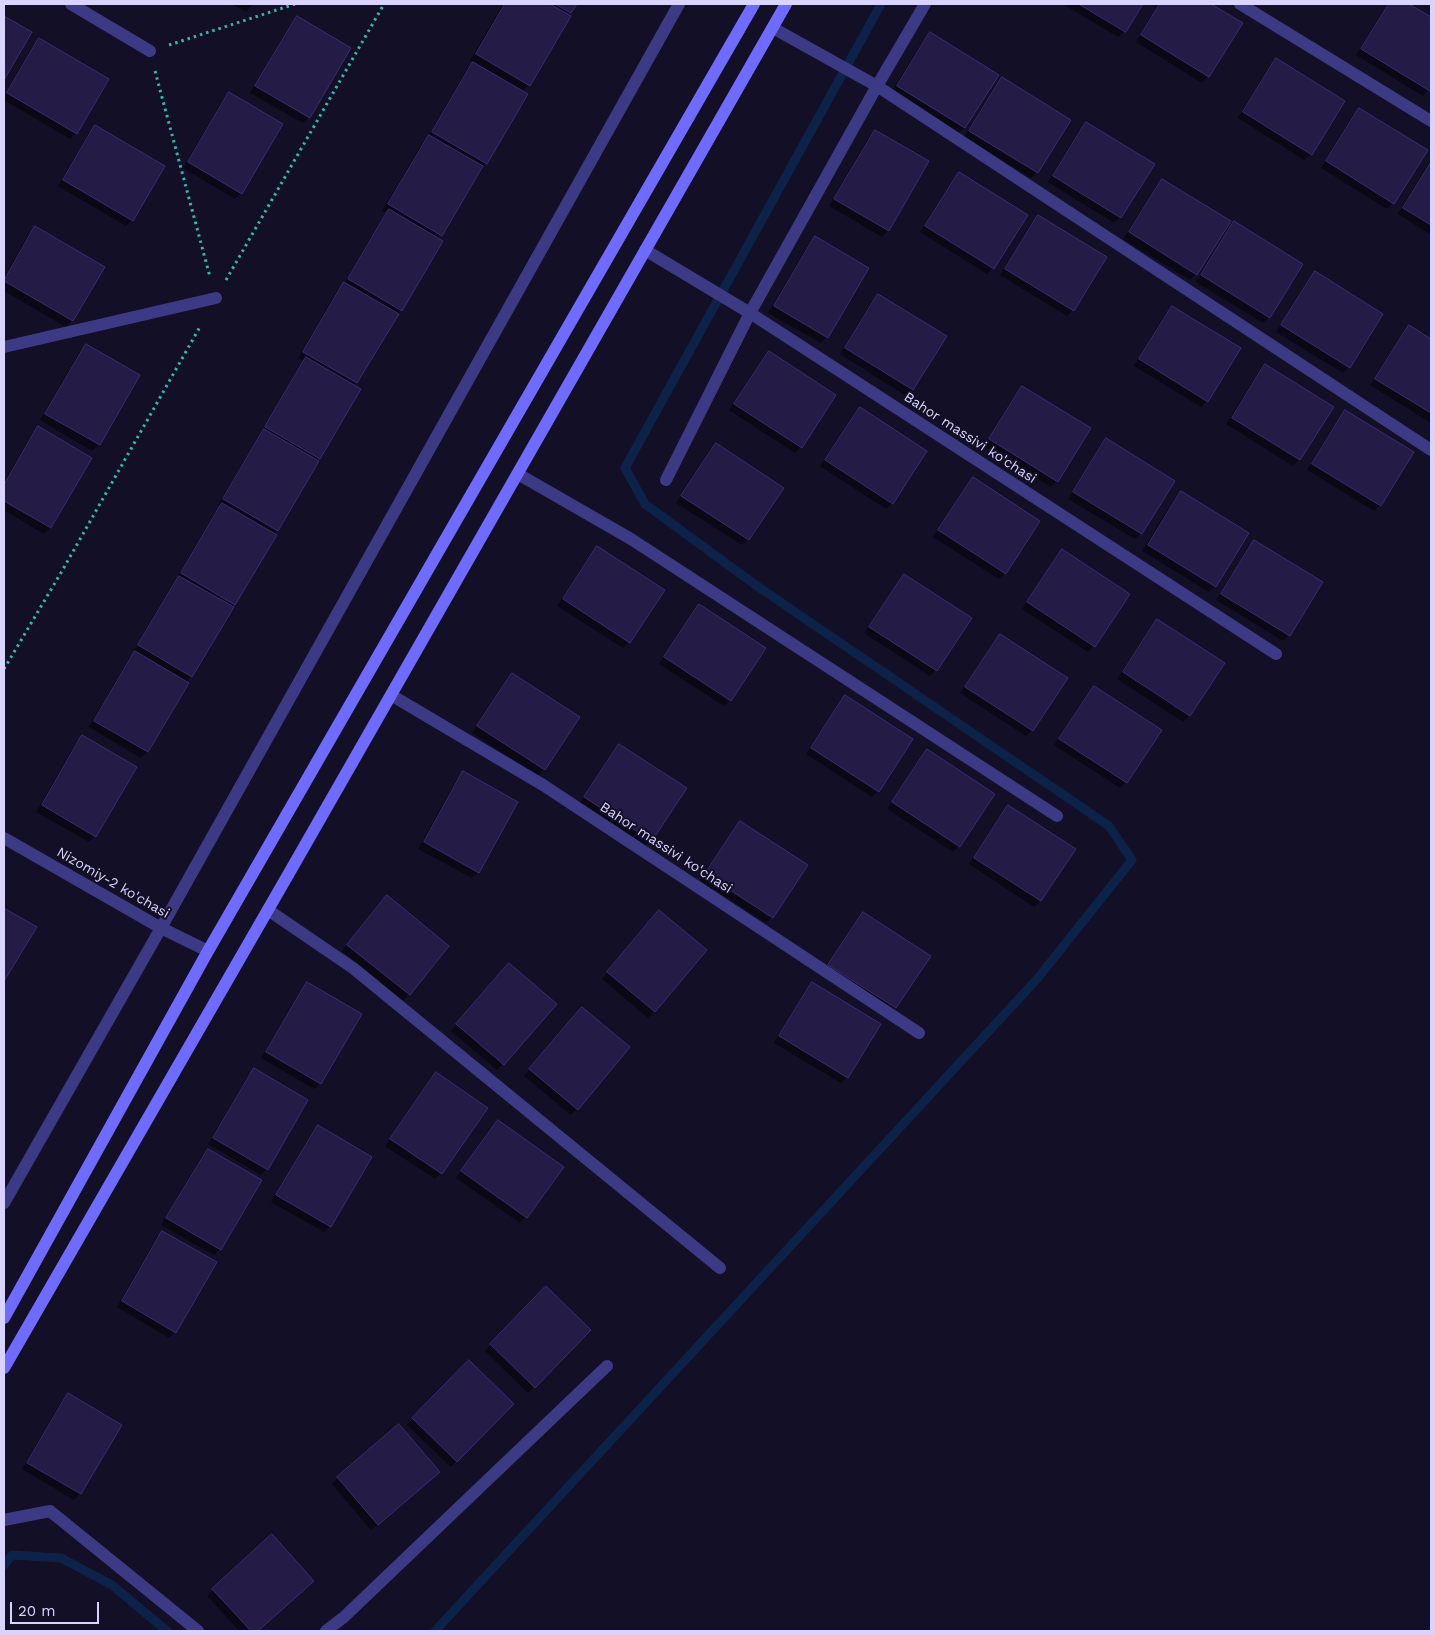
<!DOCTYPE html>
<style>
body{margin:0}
#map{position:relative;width:1435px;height:1635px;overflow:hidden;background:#130f26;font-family:"Work Sans",sans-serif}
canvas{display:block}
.frame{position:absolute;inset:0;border:5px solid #d9d4ff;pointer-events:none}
.scale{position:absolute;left:10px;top:1602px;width:89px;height:22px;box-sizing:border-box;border:2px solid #d9d4ff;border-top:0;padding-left:6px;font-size:15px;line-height:18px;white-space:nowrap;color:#d9d4ff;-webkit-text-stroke:4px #130f26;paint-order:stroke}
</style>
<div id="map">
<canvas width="1435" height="1635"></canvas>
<div class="frame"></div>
<div class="scale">20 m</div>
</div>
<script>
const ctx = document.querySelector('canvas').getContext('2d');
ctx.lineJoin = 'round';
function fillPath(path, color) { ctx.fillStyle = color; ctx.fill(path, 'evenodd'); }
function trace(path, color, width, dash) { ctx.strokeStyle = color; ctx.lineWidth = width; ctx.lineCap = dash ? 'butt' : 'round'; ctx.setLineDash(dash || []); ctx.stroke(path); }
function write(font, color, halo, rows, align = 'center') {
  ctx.font = font + ' "Work Sans",sans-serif'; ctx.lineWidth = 4; ctx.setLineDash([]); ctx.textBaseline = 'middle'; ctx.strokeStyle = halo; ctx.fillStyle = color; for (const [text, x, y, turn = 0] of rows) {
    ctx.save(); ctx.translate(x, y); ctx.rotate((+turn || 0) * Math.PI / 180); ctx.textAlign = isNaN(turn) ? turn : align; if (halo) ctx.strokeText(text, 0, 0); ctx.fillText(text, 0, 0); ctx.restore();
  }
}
fillPath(new Path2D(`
 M232,4H253L246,12Z
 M503,4H575L529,85L521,92L486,163L481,167L437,239L401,310L397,314L353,386L319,458L277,530L273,534L234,604L191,676L186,682L188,683L147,752L141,758L89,727L129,659L135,653L133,652L216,511L220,507L218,505L304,361L298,358L338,289L343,285L386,213L382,211L423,142L427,138L467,70L474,63L470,60Z
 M1063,4H1142L1125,31L1118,37Z
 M1159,4H1208L1241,24L1208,76L1202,83L1136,42Z
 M1388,4H1406L1431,19V86L1423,96L1356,55Z
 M4,18L30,33L4,78Z
 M297,18L309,117L303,123L250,93L291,24Z
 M930,34L964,128L958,134L891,92L924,40Z
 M40,40L76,133L70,139L4,100V97L33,46Z
 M1276,60L1311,154L1304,160L1238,118L1270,66Z
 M1002,79L1037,172L1031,178L964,137L996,85Z
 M229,94L241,193L235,199L183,168L223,100Z
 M1359,109L1393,203L1387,209L1321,168L1353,115Z
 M1086,124L1120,217L1114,223L1048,182L1080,130Z
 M95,127L132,220L126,226L58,186L89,133Z
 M875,131L928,162L888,231L882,237L829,206L869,137Z
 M1430,161H1431V235L1398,214Z
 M959,174L993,268L987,274L920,232L953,180Z
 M1162,180L1196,274L1190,280L1123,239L1156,186Z
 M1039,216L1073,310L1067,316L1000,275L1032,223Z
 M1235,223L1269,317L1263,323L1196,282L1228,229Z
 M35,228L103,268L72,321L66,327L4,291V277L29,234Z
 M815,238L827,337L821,343L768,313L809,244Z
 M1315,273L1349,367L1343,373L1276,332L1309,279Z
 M878,296L912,389L906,396L840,354L872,302Z
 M1172,307L1207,401L1201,407L1134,366L1166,313Z
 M1409,326L1431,340V423L1370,385L1403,333Z
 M86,345L139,376L99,445L92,451L40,420L80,351Z
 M769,352L801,447L795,453L729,410L763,359Z
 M1265,366L1299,460L1293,466L1226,424L1259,372Z
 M1023,388L1057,481L1051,487L984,446L1016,394Z
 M860,408L892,503L886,509L820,466L854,415Z
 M1346,412L1380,505L1374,511L1307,470L1339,418Z
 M38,428L90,459L50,528L44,534L4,510V482L32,434Z
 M1106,440L1173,481L1141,533L1135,539L1068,499L1100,446Z
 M716,445L782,488L748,539L742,545L676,503L710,451Z
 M973,479L1005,573L999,579L933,537L967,485Z
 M1181,492L1215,586L1209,592L1142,551L1175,498Z
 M1255,541L1322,583L1289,635L1283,641L1216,600L1249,547Z
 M597,548L629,642L623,648L557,606L591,554Z
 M1062,551L1094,646L1088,652L1022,609L1056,557Z
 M904,576L936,670L930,676L864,633L898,582Z
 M699,606L730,700L724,706L659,664L693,612Z
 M1157,621L1223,664L1189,716L1183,722L1117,679L1151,627Z
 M1000,636L1032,730L1026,736L960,693L994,642Z
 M512,675L578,718L544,769L538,776L472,733L506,681Z
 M1094,687L1126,782L1120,788L1054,745L1088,693Z
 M846,696L878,791L872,797L806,754L840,702Z
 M82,737L95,836L89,842L36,812L76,743Z
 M619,746L651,840L645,846L579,804L613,752Z
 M927,751L959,846L953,852L887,809L921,757Z
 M463,773L478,872L472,878L418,849L457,779Z
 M1009,806L1074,849L1040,901L1034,907L969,864L1003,812Z
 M740,823L806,866L772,917L766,923L700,880L734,829Z
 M381,903L448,947L403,1001L342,951Z
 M4,909L35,927L4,980Z
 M863,913L929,956L895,1007L889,1014L823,971L857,919Z
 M653,917L706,950L648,1018L602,979Z
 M503,970V1064L497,1070L451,1031Z
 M308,984L320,1083L314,1089L261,1058L302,990Z
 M812,984L847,1077L841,1083L774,1043L806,990Z
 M576,1014L577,1109L571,1115L524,1076Z
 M254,1070L267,1169L261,1175L208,1144L248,1076Z
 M436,1074L486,1108L441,1173L435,1179L385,1146L430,1080Z
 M498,1121L526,1217L520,1223L456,1178Z
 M318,1127L330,1226L324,1232L271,1202L312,1133Z
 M208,1150L220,1249L214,1255L161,1225L202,1156Z
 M162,1232L175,1332L169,1338L117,1307L156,1238Z
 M546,1288L589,1330L528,1393L485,1351Z
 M469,1362L512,1404L451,1467L407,1425Z
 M68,1394L80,1494L74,1500L22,1469L62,1401Z
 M338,1478H432L371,1530L332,1484Z
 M307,1587L257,1631H239L207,1596L213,1590Z`), '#0007');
trace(new Path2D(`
 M4,1565L12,1555L61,1558L112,1585L167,1631
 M435,1631L1037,979L1132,860L1109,826L757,586L645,504L625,468L881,4`), '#0c2248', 9);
const building = new Path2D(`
 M505,4H550L571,16L530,86L476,54Z
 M556,4H577L571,13Z
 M1079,4H1143L1126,32Z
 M1160,4H1211L1243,23L1209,77L1141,35Z
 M1389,4H1409L1431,17V88L1430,91L1361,49Z
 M4,16L32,32L4,80Z
 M297,16L351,48L310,118L255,86Z
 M930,32L999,75L965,128L897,86Z
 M39,38L109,79L77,134L7,93Z
 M1276,58L1345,101L1312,155L1243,112Z
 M473,62L528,94L487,164L432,132Z
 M1002,77L1071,120L1038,173L969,131Z
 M229,92L283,124L242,194L188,162Z
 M1359,108L1428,150L1394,204L1326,161Z
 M1086,122L1155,164L1121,218L1053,176Z
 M95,125L165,166L133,221L63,180Z
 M875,130L929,161L889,231L834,199Z
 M429,135L483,166L442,236L388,204Z
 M1431,162V225L1403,208Z
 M959,172L1028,215L994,269L925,226Z
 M1162,179L1231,221L1197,275L1129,232Z
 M389,209L443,241L402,311L348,279Z
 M1038,215L1107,257L1074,311L1005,269Z
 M1234,221L1303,264L1270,318L1201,275Z
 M35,226L105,267L73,321L4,281Z
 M815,236L869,268L828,338L774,306Z
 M1315,271L1383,314L1350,368L1281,325Z
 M344,282L399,314L357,383L303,352Z
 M878,294L947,336L913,390L845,348Z
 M1172,306L1241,348L1208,402L1139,359Z
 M1409,325L1431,339V413L1375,379Z
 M86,344L140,375L100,445L45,414Z
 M769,351L836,395L802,448L734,404Z
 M306,357L361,389L320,459L265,427Z
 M1265,364L1334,407L1300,460L1232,418Z
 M1022,386L1091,428L1058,482L989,439Z
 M860,407L927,451L893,504L825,460Z
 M1345,410L1414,452L1381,506L1312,464Z
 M38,426L92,458L51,528L4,501V485Z
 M264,429L319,461L278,531L223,499Z
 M1106,438L1175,481L1142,534L1073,492Z
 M716,443L784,488L749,540L681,496Z
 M973,477L1040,521L1006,574L938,530Z
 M1181,491L1249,533L1216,587L1148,545Z
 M222,503L277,535L235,605L181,573Z
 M1254,540L1323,582L1290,636L1221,594Z
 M597,546L665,590L630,643L563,599Z
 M1062,549L1130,594L1095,647L1027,602Z
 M904,574L972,618L937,671L869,627Z
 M179,576L234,607L192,677L138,645Z
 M699,604L766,648L731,701L664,657Z
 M1157,619L1225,663L1190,716L1123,672Z
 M1000,634L1068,678L1033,731L965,687Z
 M135,651L189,683L148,752L94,721Z
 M512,673L580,717L545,770L477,726Z
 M1094,686L1162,730L1127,783L1059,739Z
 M845,695L913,739L879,792L811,748Z
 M82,735L137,767L96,837L42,805Z
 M619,744L687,788L652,841L584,797Z
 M927,749L995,794L960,847L892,802Z
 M463,771L518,802L479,873L424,842Z
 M1008,805L1076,849L1041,901L974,858Z
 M740,821L808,865L773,918L705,874Z
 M387,895L449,946L410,995L347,945Z
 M4,908L37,927L4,981Z
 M659,910L707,950L655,1012L607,972Z
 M863,912L931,956L896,1008L828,965Z
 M509,963L557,1004L504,1065L456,1024Z
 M307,982L362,1014L321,1084L266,1052Z
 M812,982L881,1024L848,1078L779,1036Z
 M582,1007L630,1047L578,1110L529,1069Z
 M254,1068L308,1100L268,1170L213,1138Z
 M436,1072L488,1108L442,1174L390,1139Z
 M498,1120L564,1167L527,1218L461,1171Z
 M318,1125L372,1157L331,1227L276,1195Z
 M208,1149L262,1180L221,1250L166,1218Z
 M162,1231L217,1262L176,1333L122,1301Z
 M546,1286L591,1330L535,1388L490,1344Z
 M469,1360L514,1404L457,1462L412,1418Z
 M68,1393L122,1425L81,1494L27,1463Z
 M399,1424L440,1472L378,1525L337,1477Z
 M272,1534L314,1581L258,1631H251L212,1589Z`);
fillPath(building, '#241b47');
trace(building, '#3b2d73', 1);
trace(new Path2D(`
 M169,45L295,4
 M155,71L210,277
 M226,280L384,4
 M4,669L62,571L201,325`), '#2fb8b0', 3, [2.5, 4]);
trace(new Path2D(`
 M4,1203L161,928L679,4`), '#3d3a85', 12);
trace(new Path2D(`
 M71,4L150,51
 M1240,4L1431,121
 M773,28L877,86L1431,450
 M645,250L750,313L1276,654
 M4,347L216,298
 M518,474L631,539L1057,816
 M666,480L750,313L877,86L925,4
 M391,695L543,785L919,1033
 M4,838L161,928L208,951
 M268,910L353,968L720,1268
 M4,1520L50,1511L198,1631
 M326,1631L344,1617L607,1366`), '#3d3a85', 12);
trace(new Path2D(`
 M4,1318L208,951L754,4
 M4,1368L292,868L786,4`), '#6f6bff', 12);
write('14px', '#d9d4ff', '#130f26', [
 ["Bahor massivi ko'chasi",970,438,33],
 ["Bahor massivi ko'chasi",666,848,33],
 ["Nizomiy-2 ko'chasi",113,883,30]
]);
</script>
